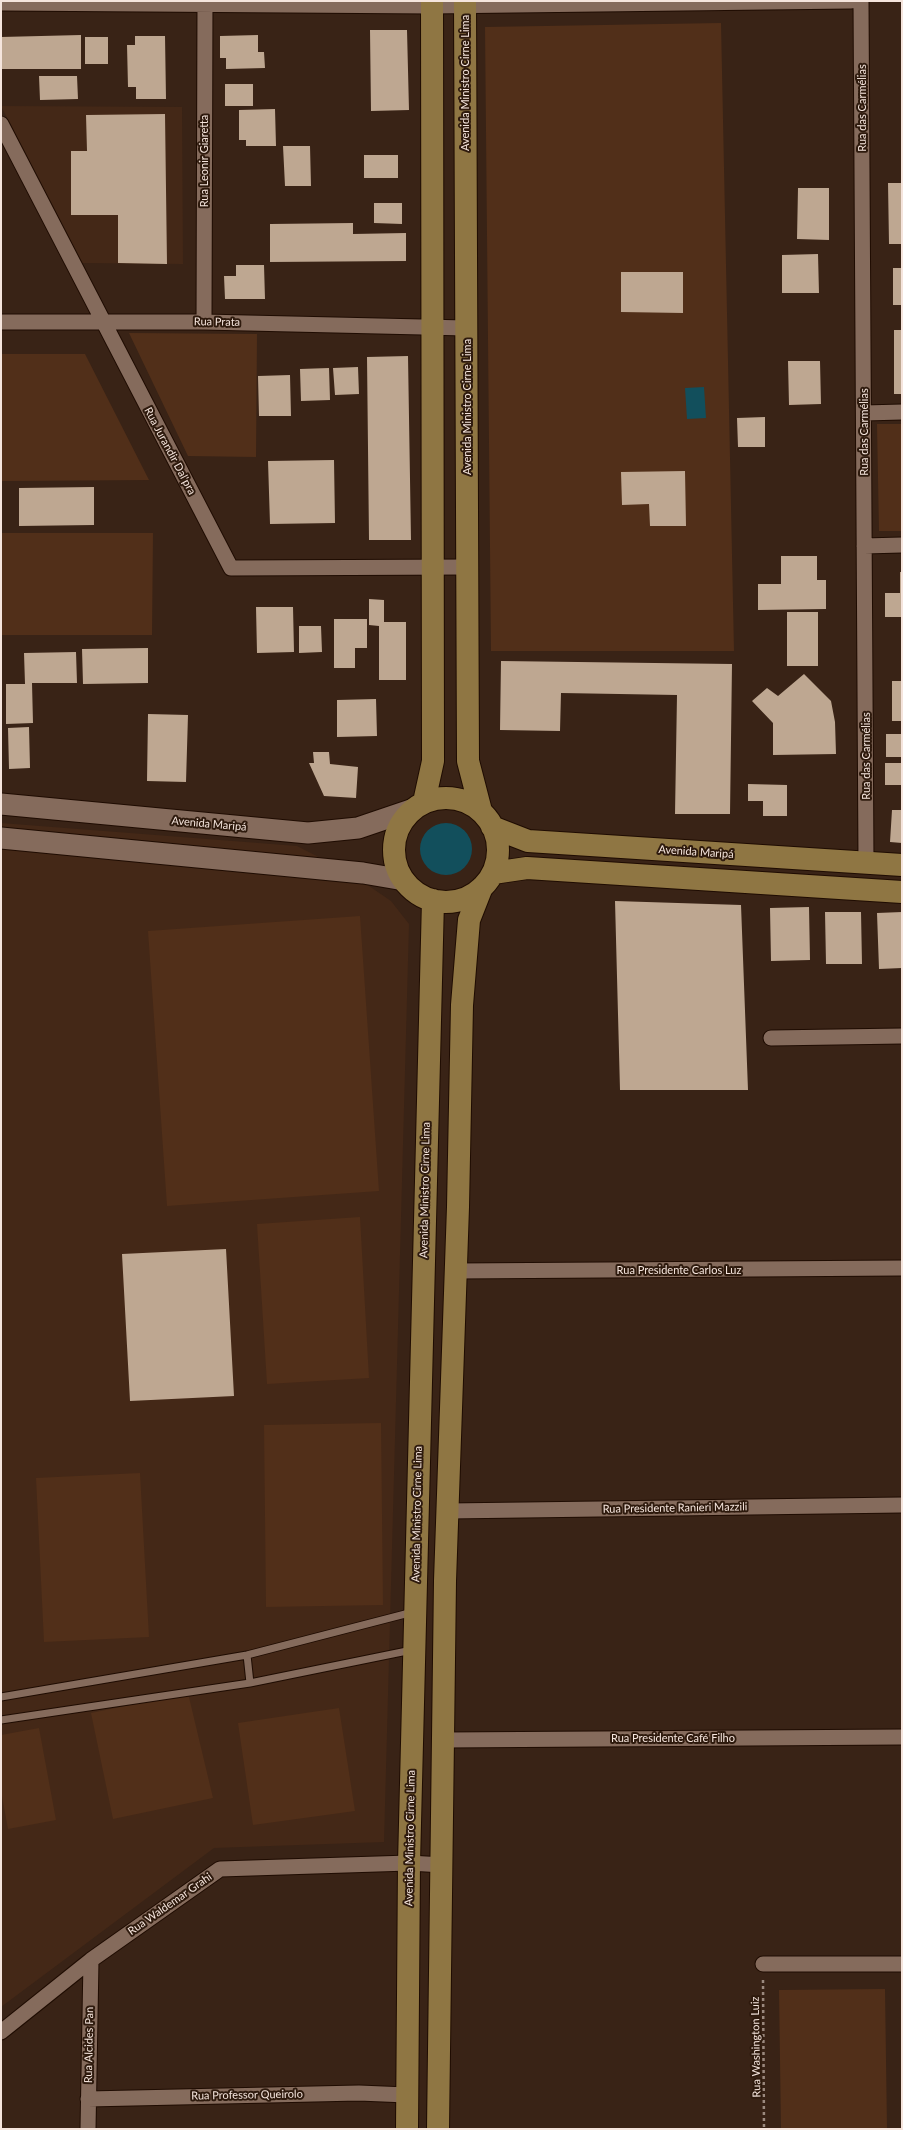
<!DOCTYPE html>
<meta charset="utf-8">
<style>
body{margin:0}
#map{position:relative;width:903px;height:2130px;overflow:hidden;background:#392316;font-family:Lato,sans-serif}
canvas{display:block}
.frame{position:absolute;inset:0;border:2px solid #f5e5dd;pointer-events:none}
</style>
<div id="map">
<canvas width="903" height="2130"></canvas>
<div class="frame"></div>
</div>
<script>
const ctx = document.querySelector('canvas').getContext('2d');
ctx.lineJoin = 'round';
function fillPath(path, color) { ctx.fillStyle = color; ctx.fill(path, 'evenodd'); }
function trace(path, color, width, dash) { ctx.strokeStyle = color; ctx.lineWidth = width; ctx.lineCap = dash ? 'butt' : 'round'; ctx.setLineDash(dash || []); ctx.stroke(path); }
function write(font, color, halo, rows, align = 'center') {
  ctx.font = font + ' Lato,sans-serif'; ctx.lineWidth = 4; ctx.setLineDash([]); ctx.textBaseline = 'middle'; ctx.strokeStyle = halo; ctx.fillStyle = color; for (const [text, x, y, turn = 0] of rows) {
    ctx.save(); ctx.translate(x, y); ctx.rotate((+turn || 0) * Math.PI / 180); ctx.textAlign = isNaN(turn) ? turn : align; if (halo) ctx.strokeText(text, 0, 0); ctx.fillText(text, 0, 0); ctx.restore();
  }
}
fillPath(new Path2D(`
 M1,106L182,107L183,264L82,263Z
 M1,823L297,846L350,873L391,901L409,924L384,1842L214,1848L1,2007Z`), '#442817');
fillPath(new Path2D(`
 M721,23L734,651H491L485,27Z
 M129,333L257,334L256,457L188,456Z
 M1,354H85L149,480L1,481Z
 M877,424H902V531H879Z
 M1,533H153L152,635H1Z
 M360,916L379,1191L167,1206L148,931Z
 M360,1217L369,1378L267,1384L257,1224Z
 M381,1423L383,1605L266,1607L264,1425Z
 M140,1473L149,1637L44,1642L36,1478Z
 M188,1693L213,1798L113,1819L91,1713Z
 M339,1708L355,1811L253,1825L238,1723Z
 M39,1728L56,1820L8,1829L1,1791V1735Z
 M885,1989L887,2129H781L779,1990Z`), '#512f19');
fillPath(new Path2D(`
 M704,387L706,418L687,419L685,388Z
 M420 849a26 26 0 1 1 52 0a26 26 0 1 1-52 0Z`), '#124f5c');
fillPath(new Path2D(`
 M370,30H407L409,110L371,111Z
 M81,35V69H1V37Z
 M258,35V52H264L265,68L226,69V58H220V36Z
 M135,36H165L166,99H136V87H128L127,45H135Z
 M85,37H108V64H85Z
 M39,76H77L78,99L40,100Z
 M225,84H253V106H225Z
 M275,109L276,146H246V140H239V110Z
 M165,114L167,264L118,263V215H71V151H87L86,115Z
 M283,146H310L311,186H285Z
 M364,155H398V178H364Z
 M888,183H902V244H889Z
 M798,188H829V240L797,239Z
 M374,203H402V224L374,223Z
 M353,223V234L406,233V261L270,262V224Z
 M818,254L819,293H782V255Z
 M236,265H264L265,299H225L224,276H236Z
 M893,268H902V305H893Z
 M621,272H683V313L621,312Z
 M894,330H902V394H894Z
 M408,356L411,540H369L367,357Z
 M788,361H820L821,404L789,405Z
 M358,367L359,394L335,395L333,368Z
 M329,368L330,400L301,401L300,369Z
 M290,375L291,416H259L258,376Z
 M765,417V447H738L737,418Z
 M334,460L335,523L270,524L268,461Z
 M685,471L686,526H650L649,504L622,505L621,472Z
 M94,487V525L19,526V488Z
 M781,556H817V580H826V609L758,610V584H781Z
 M900,572H902V617H885V593H900Z
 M369,599L384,600V622H406V680H379V626L369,625Z
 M256,607H293L294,652L257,653Z
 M787,612H818V666H787Z
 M334,619H367V648H355V668H334Z
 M299,626H321L322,652L299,653Z
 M148,648V683L83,684L82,649Z
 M76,652L77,683H32L33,723L6,724V684H25L24,653Z
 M501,661L732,664L730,814H675L677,695L561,693L560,731L500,730Z
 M804,674L831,701L835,722L836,754L773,755V723L752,701L767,688L778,696Z
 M892,681H902V721H892Z
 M376,699L377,736L337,737V700Z
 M148,714L188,715L186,782L147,781Z
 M29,727L30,768L9,769L8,728Z
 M886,734H902V757H886Z
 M313,752H329L330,764L358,767L356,798L324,796L309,763H314Z
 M885,763H902V785H885Z
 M748,784L787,785V816H763V801H748Z
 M892,810H902V843L890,842Z
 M615,901L741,905L748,1090H620Z
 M809,907L810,960L771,961L770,908Z
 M825,912H861L862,964H826Z
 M902,912V968L879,969L877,913Z
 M226,1249L234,1396L130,1401L122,1254Z`), '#bea791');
const service = new Path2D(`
 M247,1655L250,1683
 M1,1697L247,1655L413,1612
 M1,1720L250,1683L412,1650`);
const minor = new Path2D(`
 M861,1L866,863
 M1,3L431,6L851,1
 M1,124L231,568L468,567
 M1,322H204L466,328
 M204,322L205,1
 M864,413L902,412
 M864,546L902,545
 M771,1038L902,1036
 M456,1271L902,1268
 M448,1511L902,1505
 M445,1740L902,1737
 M763,1964H902
 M1,2032L91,1960L220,1869L409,1863L443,1865
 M88,2099L359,2093L407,2095
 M88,2129L91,1960`);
const secondary = new Path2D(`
 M1,804L308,833L358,828L414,809
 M1,838L363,873L404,880`);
const primary = new Path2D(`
 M465,1L468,761L481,811
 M394 850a52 52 0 1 1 104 0a52 52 0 1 1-104 0Z
 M424,802L433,761L432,1
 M492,827L528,841L902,865
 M493,873L527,868L902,892
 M407,2129L409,1863L433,900
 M438,2129L445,1581L458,1207L462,1005L469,920L482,887`);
trace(service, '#1f0c02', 9);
trace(minor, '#1f0c02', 17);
trace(secondary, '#1f0c02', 23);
trace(primary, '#1f0c02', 24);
trace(new Path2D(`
 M763,1980L764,2129`), '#9b897e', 2.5, [3, 3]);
trace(service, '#856b5c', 7);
trace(minor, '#856b5c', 15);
trace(secondary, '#856b5c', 21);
trace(primary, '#8f7643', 22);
write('11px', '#f5e5dd', '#2e1a0d', [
 ["Avenida Ministro Cirne Lima",465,83,-90],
 ["Rua das Carmélias",862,108,-90],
 ["Rua Leonir Giaretta",204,161,-90],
 ["Rua Prata",217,322,1],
 ["Avenida Ministro Cirne Lima",467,407,-90],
 ["Rua das Carmélias",864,432,-90],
 ["Rua Jurandir Dal'pra",170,451,62],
 ["Rua das Carmélias",866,756,-90],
 ["Avenida Maripá",209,824,5],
 ["Avenida Maripá",696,852,4],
 ["Avenida Ministro Cirne Lima",425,1190,-89],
 ["Rua Presidente Carlos Luz",679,1270],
 ["Rua Presidente Ranieri Mazzili",675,1508,-1],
 ["Avenida Ministro Cirne Lima",417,1514,-89],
 ["Rua Presidente Café Filho",673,1738],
 ["Avenida Ministro Cirne Lima",410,1838,-89],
 ["Rua Waldemar Grahi",170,1904,-35],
 ["Rua Alcides Pan",89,2045,-89],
 ["Rua Washington Luiz",756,2047,-91],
 ["Rua Professor Queirolo",247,2095,-1]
]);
</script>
